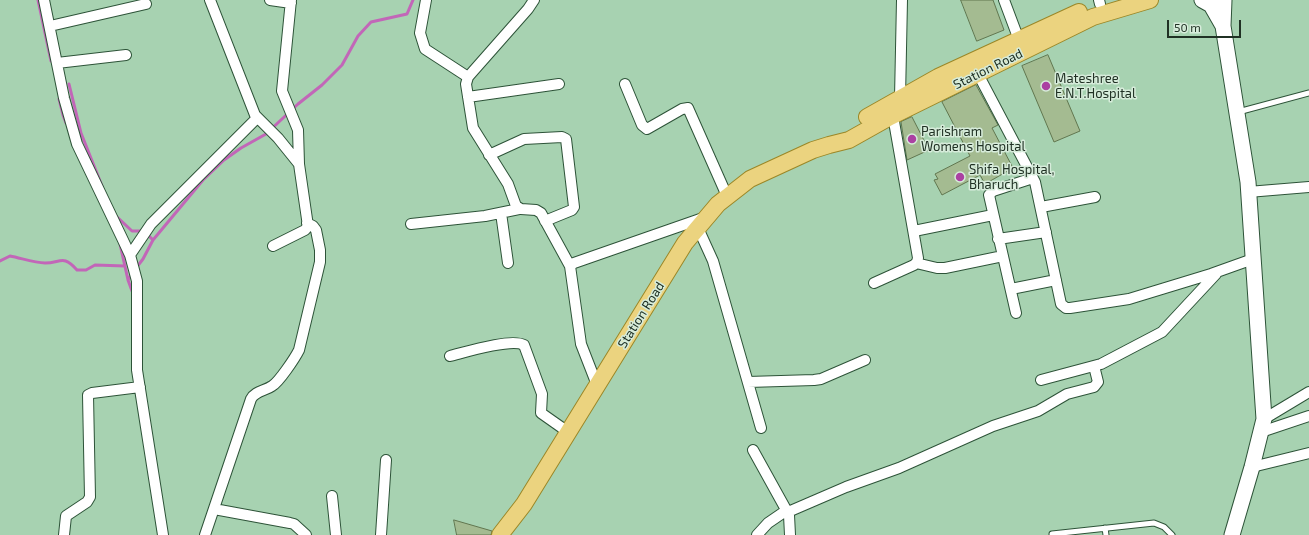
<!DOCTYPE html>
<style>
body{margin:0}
#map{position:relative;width:1309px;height:535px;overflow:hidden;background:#a7d2b1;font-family:"Exo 2",sans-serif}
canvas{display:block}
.scale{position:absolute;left:1167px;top:20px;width:74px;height:18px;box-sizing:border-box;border:2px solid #203124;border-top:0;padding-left:5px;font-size:12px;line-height:14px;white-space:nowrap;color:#203124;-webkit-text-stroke:3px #d7ecdb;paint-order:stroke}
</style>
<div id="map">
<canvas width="1309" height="535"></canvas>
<div class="scale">50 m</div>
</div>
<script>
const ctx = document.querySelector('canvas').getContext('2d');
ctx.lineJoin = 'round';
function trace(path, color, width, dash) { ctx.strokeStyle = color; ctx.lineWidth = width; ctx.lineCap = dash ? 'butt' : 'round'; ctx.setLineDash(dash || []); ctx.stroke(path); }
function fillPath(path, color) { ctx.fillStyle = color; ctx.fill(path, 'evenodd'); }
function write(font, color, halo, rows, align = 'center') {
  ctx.font = font + ' "Exo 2",sans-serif'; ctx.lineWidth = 3; ctx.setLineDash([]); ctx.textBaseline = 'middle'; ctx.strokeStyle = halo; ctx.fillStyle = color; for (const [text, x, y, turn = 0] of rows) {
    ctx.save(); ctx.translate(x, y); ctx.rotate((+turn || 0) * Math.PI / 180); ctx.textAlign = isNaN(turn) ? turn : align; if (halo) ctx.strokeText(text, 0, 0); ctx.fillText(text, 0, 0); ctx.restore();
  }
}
trace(new Path2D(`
 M38,0L51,61
 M69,84L81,133L102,186
 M59,99L63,115L66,123
 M116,216L132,231H144L153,240
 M120,244L128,280L132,291
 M0,261L10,256C21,258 34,263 45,263C61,263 63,254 77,270H86L95,265L125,266
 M136,268L143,259L153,240L203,180L224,160L241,148L266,134L298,104L322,85L342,65L358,36L371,22L407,14L413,0
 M128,280L132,274`), '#c266b8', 3);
const building = new Path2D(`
 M961,0H993L1004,30L977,41Z
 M1048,55L1080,131L1054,142L1022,66Z
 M976,85L998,125L992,128L1013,168L985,184L980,175L942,195L934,180L938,179L935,174L970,156L942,102Z
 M912,117L929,150L907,160L901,122Z
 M454,520L492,531L491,535H457Z`);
fillPath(building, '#a4bb91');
trace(building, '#61764f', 1);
const lane = new Path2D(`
 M1238,112L1309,93
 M1105,528L1106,535
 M1052,534L1154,523L1164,527L1172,535`);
const street = new Path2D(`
 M44,0L64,98L77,144L122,238L130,255L137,281V370L163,535
 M210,0L255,115L278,138L299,164
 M270,0L291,3
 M426,0L420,33L425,49L468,77
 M534,0L528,9L468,77L466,84L473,128L508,184L516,206L521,209L536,210L541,213L570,266
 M902,0L900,98L902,101
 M1004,0L1019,40
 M1099,0L1100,4
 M50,26L146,4
 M57,63L126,55
 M978,74L1035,182L1061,304L1066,308H1070L1129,299L1211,274L1253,259
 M625,84L642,125L647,129L682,109L688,108L727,196
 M468,97L559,84
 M489,155L524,139L562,137L566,139L574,207L572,210L545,221
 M1248,192L1309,187
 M1041,207L1095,197
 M501,213L508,263
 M411,224L485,216L519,209
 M698,228L713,261L761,428
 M914,231L993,215
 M998,239L1046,232
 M273,246L305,230L308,226L299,164L298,130L282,91L291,0
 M130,255L151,224L257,118
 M916,263L937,268H945L1003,256
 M874,283L914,265L917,262L918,258L893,116
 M1011,289L1056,280
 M1016,313L989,195L993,191L1033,178
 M450,356C466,352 511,338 524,345L542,394L541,413L568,432
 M1041,380L1101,364L1162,332L1216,274
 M748,382L814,380L821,379L865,360
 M597,385L581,344L570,266L574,263L706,217
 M1264,419L1309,392
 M1261,432L1309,416
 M753,450L789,515L790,535
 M1252,467L1309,453
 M332,496L336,535
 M214,509L290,523L294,524L306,535
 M788,512L846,487L899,468L993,426L1038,411L1067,394L1094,387L1098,382L1094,366
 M64,535L66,516L87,502L90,497L88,395L92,393L140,387
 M205,535L251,399C255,391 265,391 272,386C279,382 295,358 299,350L320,262V250L316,230L313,226L307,223
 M381,535L386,460
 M757,535L768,523L787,510`);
const secondary = new Path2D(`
 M1202,0L1211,5L1223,26L1224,0
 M1223,26L1248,182L1264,419L1252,467L1232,535`);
const primary = new Path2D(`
 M867,117L938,77L1079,12
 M500,535L524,504L685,243L718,204L750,179L813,150L829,145L849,140L890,117L1093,17L1150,0`);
trace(lane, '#2d5338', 7);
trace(street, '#2d5338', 12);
trace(secondary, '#2d5338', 17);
trace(primary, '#9b8727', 18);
trace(lane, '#fff', 5);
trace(street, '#fff', 10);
trace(secondary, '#fff', 15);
trace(primary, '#ebd37f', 16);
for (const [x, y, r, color] of [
 [1046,86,5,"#ab41a2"],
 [912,139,5,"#ab41a2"],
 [960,177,5,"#ab41a2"]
]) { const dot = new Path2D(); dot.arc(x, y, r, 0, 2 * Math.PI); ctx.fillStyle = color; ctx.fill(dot); trace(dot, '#d7ecdb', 1.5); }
write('13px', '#203124', '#d7ecdb', [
 ["Station Road",988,69,-26],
 ["Station Road",641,315,-58]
]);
write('13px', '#203124', '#d7ecdb', [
 ["Mateshree",1055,79],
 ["E.N.T.Hospital",1055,94],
 ["Parishram",921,132],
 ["Womens Hospital",921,147],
 ["Shifa Hospital,",969,170],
 ["Bharuch",969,185]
], 'left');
</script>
